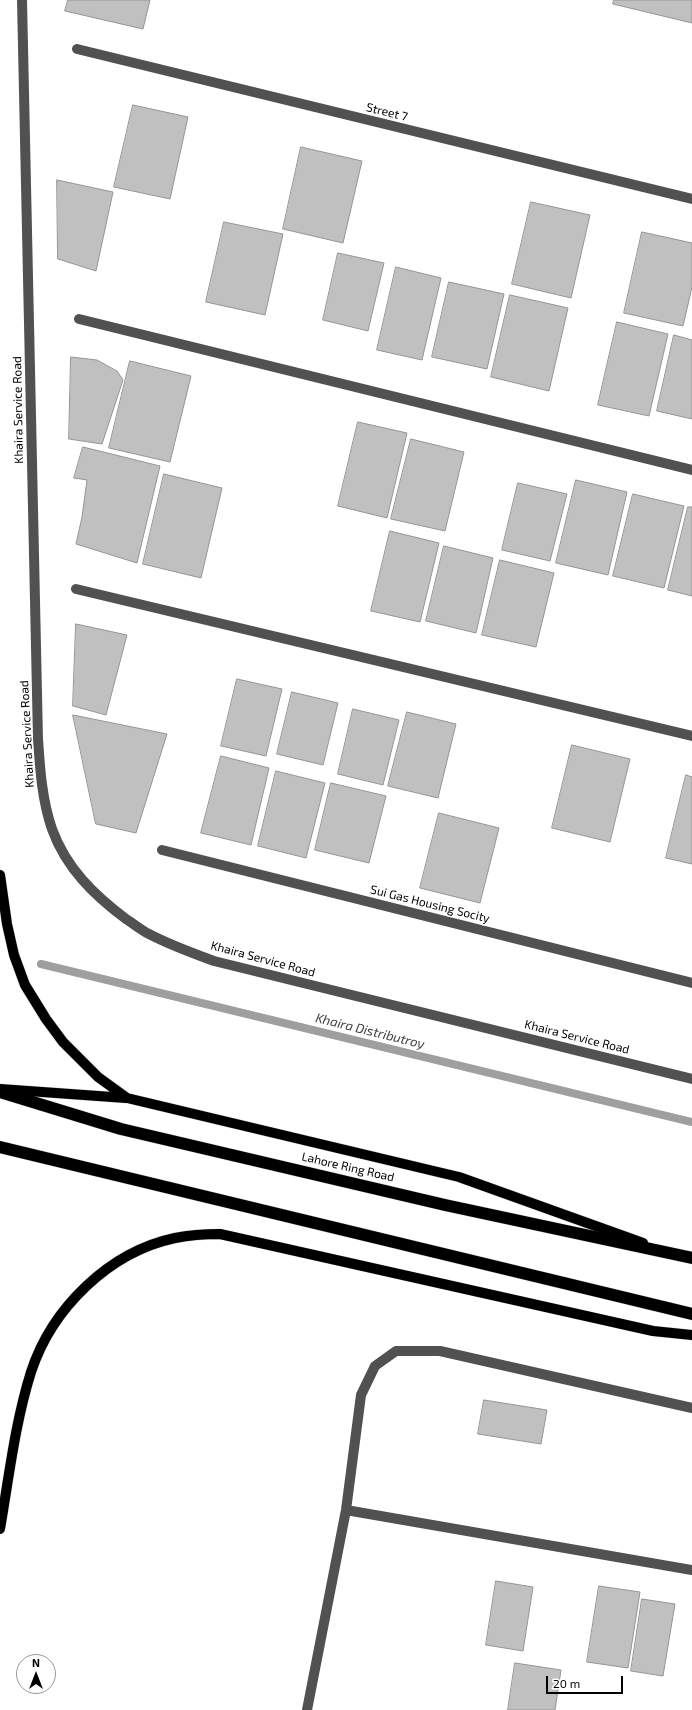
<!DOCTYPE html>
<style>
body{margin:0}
#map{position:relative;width:692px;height:1710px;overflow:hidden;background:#fff;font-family:"Exo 2",sans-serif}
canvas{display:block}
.north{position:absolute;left:16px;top:1654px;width:40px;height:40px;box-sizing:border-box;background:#fff;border:1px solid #999;border-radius:50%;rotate:0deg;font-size:11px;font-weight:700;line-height:16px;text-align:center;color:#000}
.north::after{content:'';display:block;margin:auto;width:14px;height:18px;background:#000;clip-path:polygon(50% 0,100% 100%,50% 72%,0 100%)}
.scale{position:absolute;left:546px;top:1676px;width:77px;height:18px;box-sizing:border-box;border:2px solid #000;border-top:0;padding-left:5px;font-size:12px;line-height:14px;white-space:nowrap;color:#000;-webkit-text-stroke:3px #fff;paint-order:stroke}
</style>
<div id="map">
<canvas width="692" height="1710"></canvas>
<div class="north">N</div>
<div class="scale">20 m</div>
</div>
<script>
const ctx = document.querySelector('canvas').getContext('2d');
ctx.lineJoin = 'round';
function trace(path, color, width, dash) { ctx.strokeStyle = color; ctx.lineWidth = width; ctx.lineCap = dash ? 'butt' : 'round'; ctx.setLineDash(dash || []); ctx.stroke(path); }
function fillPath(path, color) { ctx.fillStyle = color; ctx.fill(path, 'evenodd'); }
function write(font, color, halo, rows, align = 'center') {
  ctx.font = font + ' "Exo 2",sans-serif'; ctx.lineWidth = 3; ctx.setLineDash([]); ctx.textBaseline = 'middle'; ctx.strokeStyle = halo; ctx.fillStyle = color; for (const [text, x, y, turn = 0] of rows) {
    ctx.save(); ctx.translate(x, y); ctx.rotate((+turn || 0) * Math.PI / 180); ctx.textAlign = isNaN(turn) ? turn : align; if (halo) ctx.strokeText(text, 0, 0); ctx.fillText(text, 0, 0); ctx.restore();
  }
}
trace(new Path2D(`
 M41,964L692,1122`), '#9f9f9f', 8);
const building = new Path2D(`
 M68,0H150L143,29L65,11Z
 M614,0H692V23L613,4Z
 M133,105L188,117L170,199L114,187Z
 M301,147L362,161L343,243L283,229Z
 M57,180L113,192L96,271L58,259Z
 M531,202L590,215L571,298L512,284Z
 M224,222L283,234L265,315L206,302Z
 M642,232L692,243V287L683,326L624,313Z
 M338,253L384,263L368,331L323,320Z
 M396,267L441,278L422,360L377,350Z
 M449,282L504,294L487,369L432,357Z
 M510,295L568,308L549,391L491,377Z
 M617,322L668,334L649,416L598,405Z
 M674,335L692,340V419L657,411Z
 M71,357L97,360L117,371L123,380L102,444L69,439Z
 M130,361L191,376L170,462L109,448Z
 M358,422L407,433L387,518L338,506Z
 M411,439L464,452L445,531L391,519Z
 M83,447L160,466L137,563L76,544L82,517L87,480L74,478Z
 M164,474L222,488L201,578L143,564Z
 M576,480L627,492L608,575L556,563Z
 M518,483L567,494L550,561L502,550Z
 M633,494L684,506L664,588L613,576Z
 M688,507H692V596L668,590Z
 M390,531L439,543L420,622L371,611Z
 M444,546L493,558L476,633L426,621Z
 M500,560L554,573L536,647L482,635Z
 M76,624L127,635L106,715L73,706Z
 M237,679L282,689L266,756L221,746Z
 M292,692L338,703L323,765L277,754Z
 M353,709L399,720L383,785L338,774Z
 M407,712L456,724L438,798L388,786Z
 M73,715L167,734L136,833L96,824Z
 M572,745L630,759L610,842L552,828Z
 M221,756L269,768L251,845L201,833Z
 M276,771L325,783L306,858L258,846Z
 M686,775L692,777V864L666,858Z
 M331,783L386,796L369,863L315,850Z
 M439,813L499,828L480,903L420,888Z
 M484,1400L547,1410L541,1444L478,1434Z
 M496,1581L533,1587L523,1651L486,1645Z
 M599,1586L640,1592L628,1668L587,1662Z
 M642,1599L675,1604L663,1676L631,1671Z
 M515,1663L561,1670L555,1710H508Z`);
fillPath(building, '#c0c0c0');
trace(building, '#959595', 1);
const major = new Path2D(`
 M0,875L7,924L14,955L25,985L46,1019L63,1042L98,1077L127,1098L459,1177L643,1243
 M0,1089L126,1098
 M0,1529C9,1477 15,1423 31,1372C52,1308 109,1252 175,1238C190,1235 205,1234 220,1234L653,1331L692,1335`);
const highway = new Path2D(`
 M0,1092L121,1129L445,1205L692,1258
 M0,1147L692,1314`);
trace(major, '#dbdbdb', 11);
trace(highway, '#dbdbdb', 13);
trace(new Path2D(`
 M22,0L38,739C40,769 42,800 52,829C66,868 94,895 126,919C134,924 141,930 149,934C170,945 192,953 214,961L692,1079
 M77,49L692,199
 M79,319L692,470
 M76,589L692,736
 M162,850L692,983
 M346,1510L692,1570
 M307,1710L346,1510L361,1395L375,1366L396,1351H440L692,1408`), '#515151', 10);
trace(major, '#000', 10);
trace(highway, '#000', 12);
write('12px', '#000', '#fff', [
 ["Street 7",387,112,14],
 ["Khaira Service Road",18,410,-91],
 ["Khaira Service Road",27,734,-93],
 ["Sui Gas Housing Socity",430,904,14],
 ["Khaira Service Road",263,959,15],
 ["Khaira Service Road",577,1037,14],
 ["Lahore Ring Road",348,1167,13]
]);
write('italic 13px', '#404040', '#fff', [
 ["Khaira Distributroy",370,1031,14]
]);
</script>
